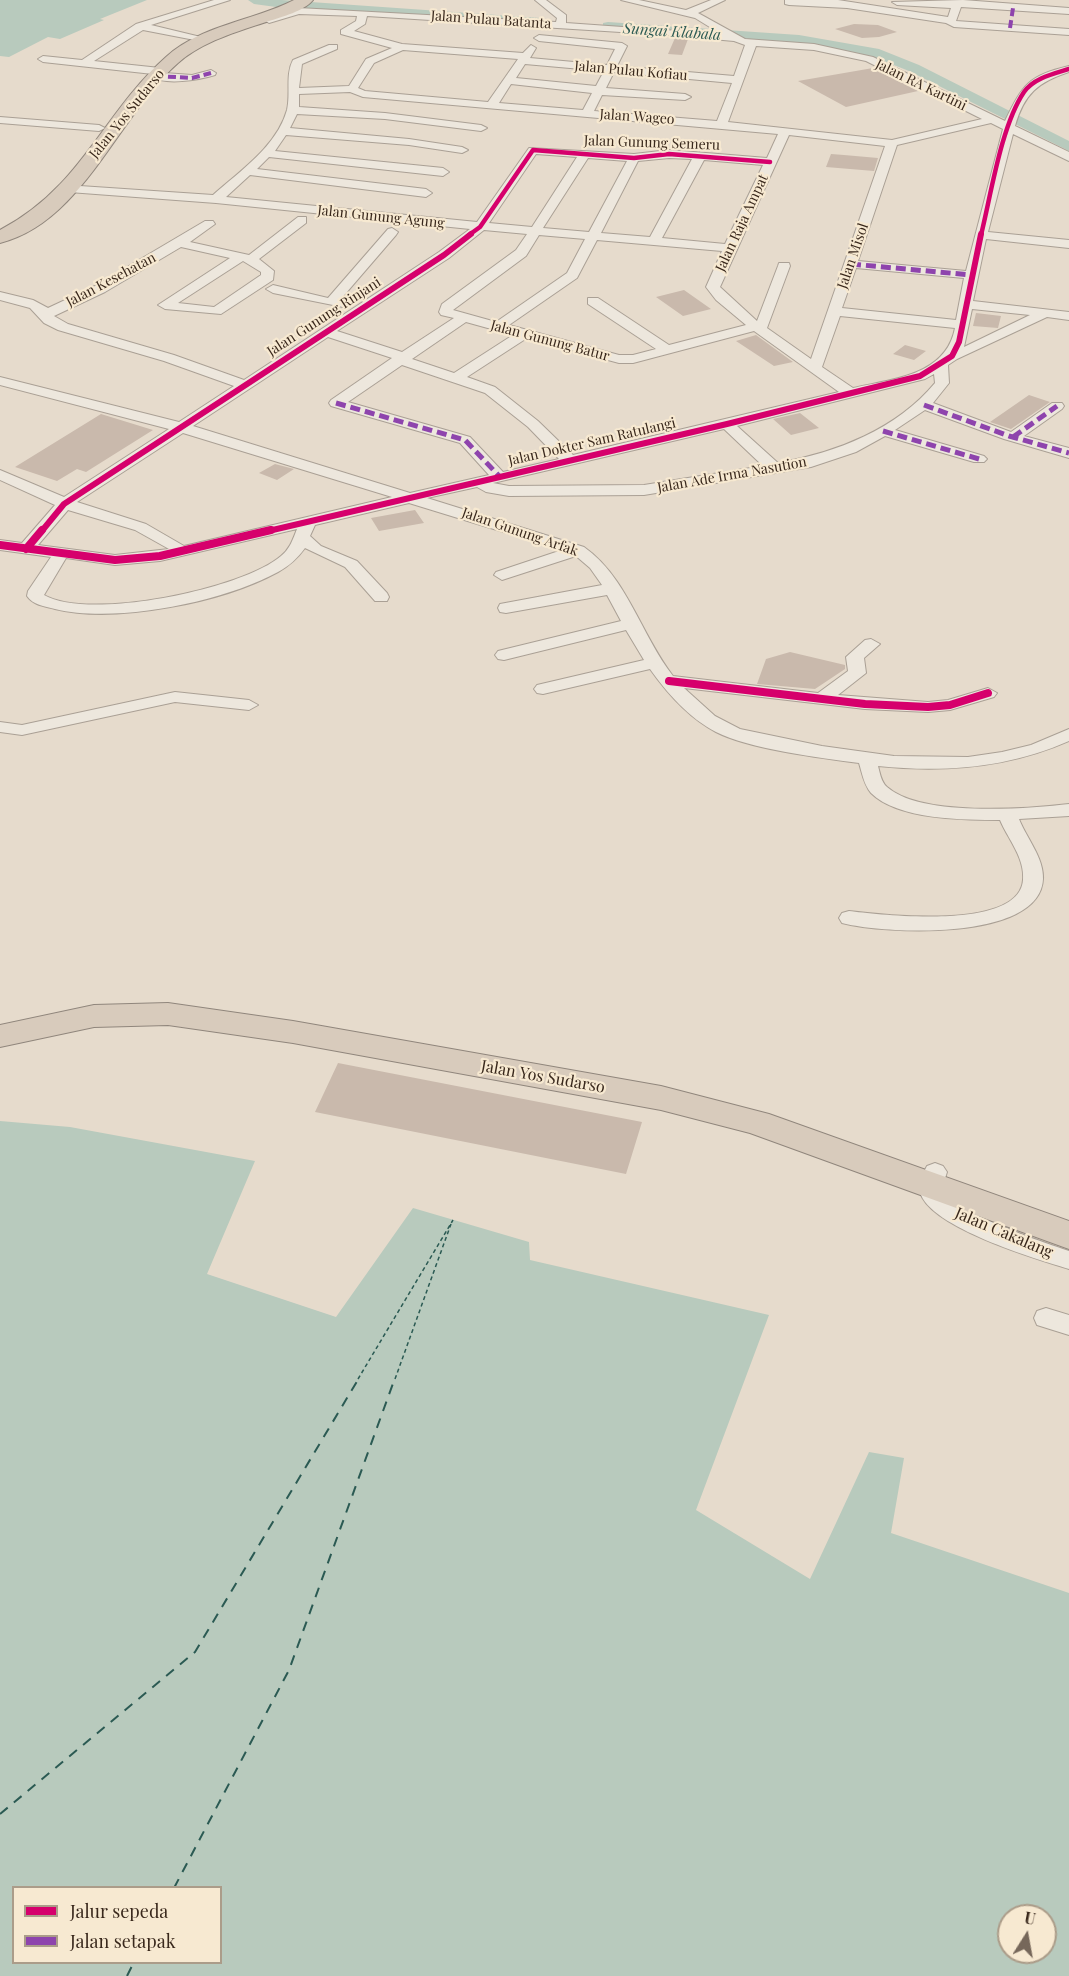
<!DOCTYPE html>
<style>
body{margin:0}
#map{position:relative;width:1069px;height:1976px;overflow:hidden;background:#e6dbcc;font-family:"Playfair Display",serif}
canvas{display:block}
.legend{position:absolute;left:12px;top:1886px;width:210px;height:78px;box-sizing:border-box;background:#f7e9d1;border:2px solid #ab9c89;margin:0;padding:8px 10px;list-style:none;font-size:18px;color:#39281c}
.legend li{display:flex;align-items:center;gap:12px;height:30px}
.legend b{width:30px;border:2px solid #ab9c89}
.north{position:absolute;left:997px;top:1904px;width:60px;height:60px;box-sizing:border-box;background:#f7e9d1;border:2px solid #ab9c89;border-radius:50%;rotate:11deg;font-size:16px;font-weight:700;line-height:24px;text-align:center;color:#39281c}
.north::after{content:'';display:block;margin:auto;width:21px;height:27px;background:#76675a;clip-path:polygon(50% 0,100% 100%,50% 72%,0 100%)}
</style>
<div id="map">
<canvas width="1069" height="1976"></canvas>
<ul class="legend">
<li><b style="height:8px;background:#d6006c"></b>Jalur sepeda</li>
<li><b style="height:8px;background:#8e44ad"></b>Jalan setapak</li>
</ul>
<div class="north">U</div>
</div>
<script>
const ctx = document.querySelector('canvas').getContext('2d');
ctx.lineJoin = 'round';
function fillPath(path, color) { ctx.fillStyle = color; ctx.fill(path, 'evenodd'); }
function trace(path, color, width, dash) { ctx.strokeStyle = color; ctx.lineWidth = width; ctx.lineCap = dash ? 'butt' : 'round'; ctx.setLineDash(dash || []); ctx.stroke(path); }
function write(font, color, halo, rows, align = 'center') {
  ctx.font = font + ' "Playfair Display",serif'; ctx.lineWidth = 4.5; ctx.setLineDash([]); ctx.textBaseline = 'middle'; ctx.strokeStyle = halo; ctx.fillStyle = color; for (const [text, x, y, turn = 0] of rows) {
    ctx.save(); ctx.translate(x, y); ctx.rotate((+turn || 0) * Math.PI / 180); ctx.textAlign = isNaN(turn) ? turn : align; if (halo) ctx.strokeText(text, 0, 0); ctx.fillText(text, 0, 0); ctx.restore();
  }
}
fillPath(new Path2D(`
 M0,0H147L100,19L104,20L60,39L48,37L9,57L0,56Z
 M0,1121L70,1127L255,1161L207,1274L336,1317L413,1208L529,1242L530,1260L769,1315L696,1510L810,1579L869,1452L904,1458L891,1533L1069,1593V1976H0ZM14,1888H220V1962H14ZM1009,1916H1045V1952H1009Z`), '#b8cabd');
fillPath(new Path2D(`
 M248,0H282L540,18L547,22L540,26L313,12L254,4Z
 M608,22L799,35L879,49L919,65L1069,141V151L909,71L871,56L799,43L603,29V23Z`), '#b8cabd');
trace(new Path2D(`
 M358,1379L453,1220
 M395,1379L451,1224`), '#2b5a53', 1.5, [4, 3]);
trace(new Path2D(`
 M0,1814L195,1652L359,1378
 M174,1888L289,1670L395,1378
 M127,1976L134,1962`), '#2b5a53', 2, [10, 8]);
fillPath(new Path2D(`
 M854,24L878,25L897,32L879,37L862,38L835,29Z
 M675,38L688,39L682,55L668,54Z
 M873,68L918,91L846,107L798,81Z
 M831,154L844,155L878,158L874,171L826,167Z
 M684,290L711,309L683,316L656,297Z
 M976,313L1001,316L998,328L973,326Z
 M756,335L793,362L774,366L736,341Z
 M905,345L926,351L914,360L893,354Z
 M1029,395L1050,402L1011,429L990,422Z
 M800,413L819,428L791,435L773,419Z
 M101,414L153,430L86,472L77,469L57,481L15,467Z
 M275,464L294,469L277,480L259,473Z
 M415,510L424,523L379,531L371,518Z
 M790,652L845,665V669L815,689L757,684L766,659Z
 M338,1063L642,1122L626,1174L315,1112Z`), '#c9b9ac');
const minor = new Path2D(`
 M214,0H230L151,25L205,38V42L143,30L94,61L160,68L164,69V73L192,75L211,70L216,73L215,75C199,80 164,86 151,76L153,74L43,62L38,59L43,56L82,60L136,24Z
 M535,0H546L566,15V23L721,34L695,18L621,0H639L686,10L711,0H725L698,13L745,39L814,44L873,57L1005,121C1023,84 1028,76 1069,66V72C1038,82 1024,94 1015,126L1069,152V161L1013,134L988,232L1069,240V248L986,239L973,301L1069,312V320L1047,317L957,359L948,365L949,383L933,403L1011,432L1052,403H1062L1064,406L1062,409L1024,436L1069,448V458L1004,439L925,410L895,430L984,456L987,459L984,462H974L885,436L856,452L811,467L644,495L509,496L486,492L477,487L427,498L584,547C627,577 641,635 673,676L818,693L848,671L846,657L865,640L871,639L880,644L864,658L866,673L838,695L928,702L948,700L988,688L997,693L994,697L950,710L928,712L865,709L684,688L715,716L740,729L822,746L894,756L968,757L1002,752L1031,745L1069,729V741C1008,768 944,773 878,766C880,773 881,782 887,787C921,817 1025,809 1069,804V816L1019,819C1027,839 1044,858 1043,879C1040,942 883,934 842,923L839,918L842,913L849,911C882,915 1019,931 1023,880C1025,858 1008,839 1000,820C965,820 898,820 871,793C864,785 862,773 859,763C821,758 749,749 716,732C689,718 667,693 650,669L543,694L537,693L534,689L537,685L644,660L626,630L504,660L498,659L495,655L498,651L621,621L607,595L506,613L500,612L498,608L500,604L602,585L590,568L576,556L502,580L494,575L496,572L562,550L409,503L315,525L310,536L321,546L357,561L387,593L389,597L387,601H375L345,567L305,548C297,559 289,566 278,572C223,602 116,624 55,609C44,606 33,605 27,596L28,591L51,557L0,550V540L22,543L55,505L0,480V470L64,497L169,429L0,385V377L179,422L234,386L164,361L58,330L44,323L30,308L0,300V292L33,300L48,308L95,286L205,221H213L215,224L190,242L249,255L298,217H306V223L259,259L274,271L273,280L221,314L165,309L158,305L230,258L181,247L105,292L54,316L68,324L174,355L244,380L439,252L470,229L216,203L69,192L63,188L65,185L213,195C240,171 277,146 287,110C291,93 285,75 293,60L329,45H337V49L302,64L299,88L349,86L366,59L392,48L341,34V30L356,21L357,16L299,14L269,23L264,20L265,18L298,8L556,22L557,18ZM367,16L668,35L734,41L745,45L734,76L617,66L627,46L622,43L539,35L534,38L539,41L615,49L607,65L530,58L536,48L531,45L523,53L402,44L354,31L365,24ZM756,46L814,50L866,61L982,119L892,140L728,122ZM403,50L518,59L488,102L365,91L358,88L374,63ZM525,64L604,71L596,86L516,78ZM614,72L732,83L717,121L594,111L602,95L685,100L691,97L685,94L606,88ZM511,84L592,93L583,110L499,103ZM350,92L363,97L778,134L767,158L669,150L634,154L529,148L477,222L226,197L250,175L426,197L432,193L426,189L257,169L269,157L443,176L449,172L443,168L275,151L286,135L409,145L462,153L468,150L462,147L409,139L290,128L297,114L385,119L481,131L487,128L481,125L385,113L299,107V94ZM991,123L1003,129L966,271L858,261L897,145ZM789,135L885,146L811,359L767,328L790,266L789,263H779L778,266L757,321L720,287ZM536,154L577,157L532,227L489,223ZM588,158L627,161L589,232L543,228ZM669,158L692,159L650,237L601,233L638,161ZM704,160L763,165L725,244L662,238ZM484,230L527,234L516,250L442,304L439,312L441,315L454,318L402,352L337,331L449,258ZM539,235L585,239L567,273L496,322L453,310L526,256ZM597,240L722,251L706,287L716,300L746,325L669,345L598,298H588V304L656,349L633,355H619L509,325L577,278ZM243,261L261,272V275L214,307L178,303ZM856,268L964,278L956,320L842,308ZM972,309L1030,315L964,347ZM840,316L955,328C946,376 892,379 853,388L822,367ZM466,322L513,335L454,373L412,359ZM754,331L839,392L573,455L538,421L495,387L467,377L527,338L619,363H633ZM328,337L392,358L331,400L329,403L331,406L460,443L489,475L410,493L193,426ZM402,365L485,393L528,427L559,459L503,472L470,437L348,402ZM934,374L935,383C897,429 836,453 778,463L737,426L925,379ZM724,429L763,466L644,485L509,486L493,483ZM183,433L392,497L184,546L146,524L77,502ZM68,510L135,530L169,549L115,555L38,545ZM297,529C293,539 290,549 281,556C243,589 89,621 44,595L66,558L115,565L160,561Z
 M785,0H838L948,17L951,8L897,5L892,2L963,0L1069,8V14L961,7L956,21L1069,29V35L954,27L946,23L847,8L789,5L785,4Z
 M0,117L99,125L105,128L99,131L0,123Z
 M392,228L398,232L396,235L340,300L348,302V308L273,293L266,289L273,285L328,298L388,229Z
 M175,692L249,700L258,705L249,710L175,702L22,735L0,732V722L22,725Z
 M935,1163L943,1166L947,1172L942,1188C954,1214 1041,1241 1069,1251V1269C1036,1259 929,1227 920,1192C917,1183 923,1174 927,1166Z
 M1046,1308L1069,1315V1335L1037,1325L1034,1318L1037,1311Z`);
const highway = new Path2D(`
 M294,0H313C304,11 282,17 269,21C237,32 203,41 178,63C118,116 83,222 0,243V230C83,186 101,115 166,57C201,25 253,21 294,0Z
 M168,1003L293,1021L661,1086L769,1114L1069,1221V1249L750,1133L661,1110L293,1043L168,1025L94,1027L0,1047V1025L94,1005Z`);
trace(minor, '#aaa095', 2);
trace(highway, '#90867c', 2);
fillPath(minor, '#ede7dd');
fillPath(highway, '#d8cbbc');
trace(new Path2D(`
 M1010,28L1013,8
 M156,76L192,78L211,73`), '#8e44ad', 4, [8, 4]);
trace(new Path2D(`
 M851,264L971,275
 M336,403L465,440L500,477
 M924,405L1009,436L1069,453
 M883,431L979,459
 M1013,437L1057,406`), '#8e44ad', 5, [10, 5]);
trace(new Path2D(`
 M469,235L480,227L533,150L634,158L669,154L770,162
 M981,235C991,195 1001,126 1024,92C1034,78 1053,74 1069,69`), '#d6006c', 4.5);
trace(new Path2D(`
 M41,532L64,504L444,255L471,234
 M264,532L727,424L920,376L952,356L959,342L981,234`), '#d6006c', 6);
trace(new Path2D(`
 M0,545L115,560L160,556L271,530
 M26,549L42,530
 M669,681L865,704L928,707L950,705L988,693`), '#d6006c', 8);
write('14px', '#39281c', '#f7e9d1', [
 ["Jalan Pulau Batanta",491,20,4],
 ["Jalan Pulau Kofiau",631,71,5],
 ["Jalan RA Kartini",921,85,26],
 ["Jalan Yos Sudarso",127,114,-51],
 ["Jalan Wageo",637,117,4],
 ["Jalan Gunung Semeru",652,143,2],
 ["Jalan Gunung Agung",381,217,6],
 ["Jalan Raja Ampat",742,223,-65],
 ["Jalan Misol",853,256,-71],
 ["Jalan Kesehatan",111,280,-28],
 ["Jalan Gunung Rinjani",324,317,-33],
 ["Jalan Gunung Batur",550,341,15],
 ["Jalan Dokter Sam Ratulangi",592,442,-13],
 ["Jalan Ade Irma Nasution",732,475,-10],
 ["Jalan Gunung Arfak",520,532,19]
]);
write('italic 15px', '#2b5a53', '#f7e9d1', [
 ["Sungai Klabala",672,32,4]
]);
write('16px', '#39281c', '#f7e9d1', [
 ["Jalan Yos Sudarso",543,1077,10],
 ["Jalan Cakalang",1004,1233,23]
]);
</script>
